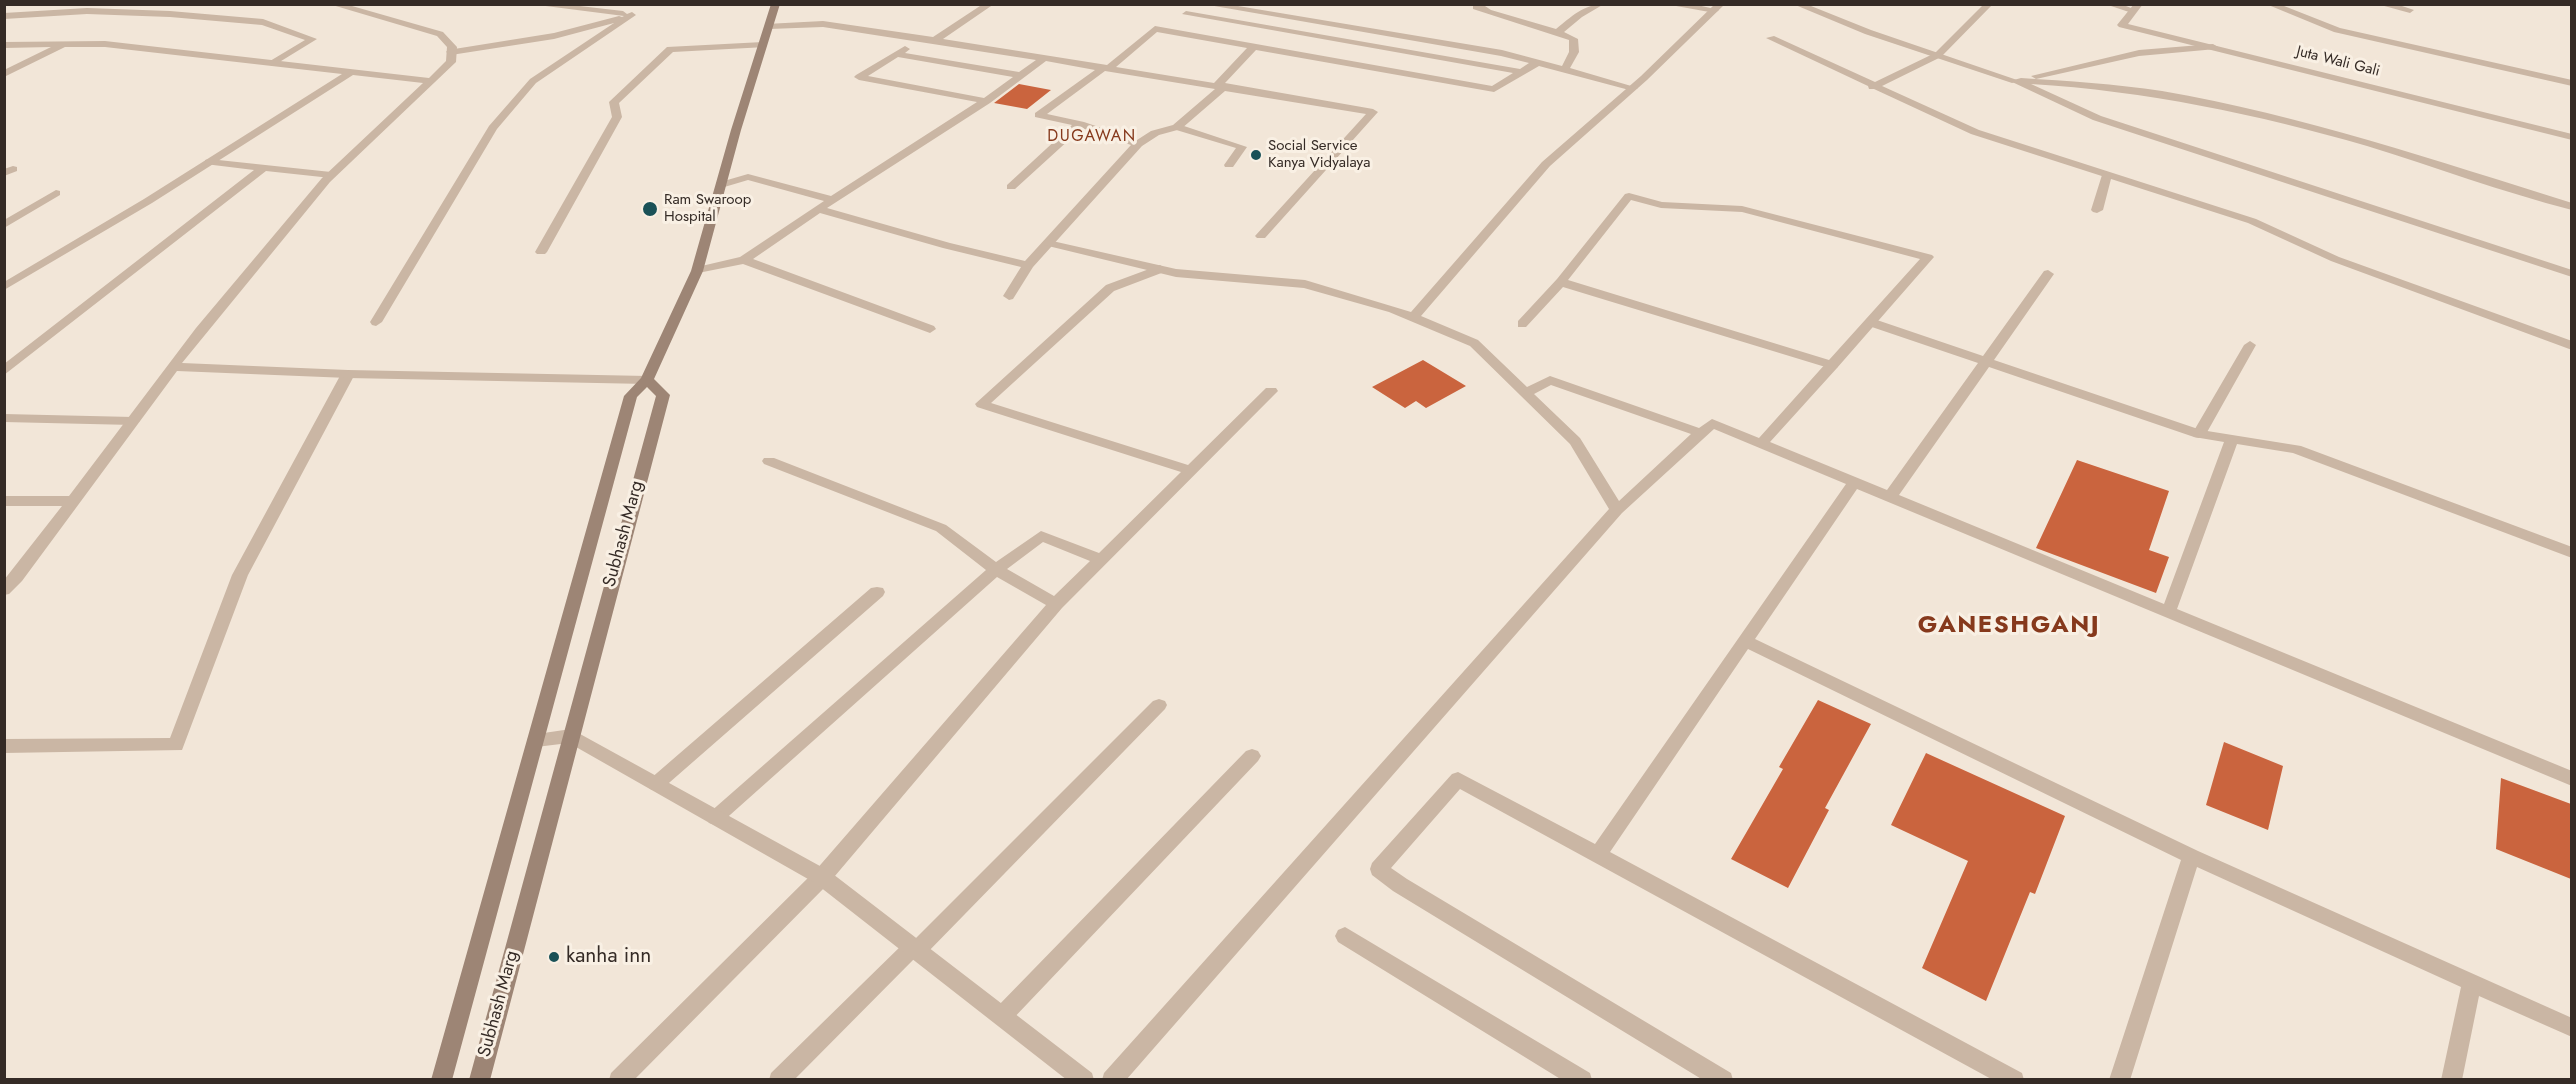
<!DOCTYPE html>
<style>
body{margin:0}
#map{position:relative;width:2576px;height:1084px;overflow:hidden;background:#f2e6d8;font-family:Jost,sans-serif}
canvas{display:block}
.frame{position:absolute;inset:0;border:6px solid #352b26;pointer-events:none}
</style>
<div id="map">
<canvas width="2576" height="1084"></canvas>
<div class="frame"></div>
</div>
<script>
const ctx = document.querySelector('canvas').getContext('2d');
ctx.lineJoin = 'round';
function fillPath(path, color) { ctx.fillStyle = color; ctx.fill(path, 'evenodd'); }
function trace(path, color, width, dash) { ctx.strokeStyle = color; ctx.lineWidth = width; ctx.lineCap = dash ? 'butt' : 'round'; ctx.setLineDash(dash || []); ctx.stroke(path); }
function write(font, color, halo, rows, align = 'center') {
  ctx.font = font + ' Jost,sans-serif'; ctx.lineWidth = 6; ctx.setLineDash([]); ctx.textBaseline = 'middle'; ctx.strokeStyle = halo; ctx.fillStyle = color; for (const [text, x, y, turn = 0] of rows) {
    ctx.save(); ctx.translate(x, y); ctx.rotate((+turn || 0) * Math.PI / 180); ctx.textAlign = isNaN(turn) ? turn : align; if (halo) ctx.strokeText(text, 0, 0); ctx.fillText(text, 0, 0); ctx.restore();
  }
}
fillPath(new Path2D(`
 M1019,84L1051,90L1027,109L994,103Z
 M1423,360L1466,386L1426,408L1416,401L1405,408L1372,387Z
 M2077,460L2169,491L2149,550L2169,557L2156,593L2036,548Z
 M1818,700L1871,724L1825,808L1829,810L1788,888L1731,859L1783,769L1779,767Z
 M2224,742L2283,766L2268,830L2206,805Z
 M1926,753L2065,816L2035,894L2030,892L1986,1001L1922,968L1968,861L1891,825Z
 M2501,778L2571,804V879L2496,849Z`), '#ca643e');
fillPath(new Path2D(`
 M530,4H562L623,11L627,14L632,12L636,15L536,83L497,129L382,322L376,326L372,325L370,322L489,126L530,79L614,23L554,39L451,55L446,52L448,50L554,33L619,16L622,17L624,16Z
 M983,4H994L943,39L1107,65L1155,26L1492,86L1513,73L1182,14L1186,11L1520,69L1529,63L1501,56L1203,4H1226L1502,50L1562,66L1569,52V40L1473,9V4H1482L1491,10L1556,29C1571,17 1584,4 1604,4L1582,17L1564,32L1578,39L1579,52L1570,68L1638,88L1633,91L1539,66L1494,92L1256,50L1225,83L1373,109L1378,112L1265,238H1257L1255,236L1366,114L1225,91L1181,129L1159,135L1142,146L1033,267L1013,299L1009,300L1003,296L1021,267L943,248L820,213L753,259L934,326L936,329L930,333L743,264L693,274V268L740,257L824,201L748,180L721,188L716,185L717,183L748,174L831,196L977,102L859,80L854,77L856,75L905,46L910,49L905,53L1019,72L1036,60L823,27L769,29L766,28V24L823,21L933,37ZM1157,32L1247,48L1214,83L1116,67ZM898,57L1013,77L984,98L868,76ZM1046,61L1095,70L1035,113V117L1072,125L1007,185V189H1015L1082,128L1131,145L1025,261L950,243L827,208L990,103ZM1105,71L1215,89L1173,125L1151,131L1137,140L1084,122L1047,114Z
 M1665,4H1693L1719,10L1715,13Z
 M1984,4H1993L1941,57L1882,86L1979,130L2256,219L2339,257L2572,341V350L2331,261L2248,223L1971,134L1874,89H1869L1868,86L1766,38L1774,36L1875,82L1935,53Z
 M2105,4H2121L2136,10L2132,13Z
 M2377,4H2396L2414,10L2410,13Z
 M87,8L170,11L263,19L317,39L273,66L270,65V61L305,40L262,25L170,17L87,14L4,19V13Z
 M763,42L766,43V47L673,52L619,103L622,117L547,252L545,254H537L535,252L612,117L609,102L667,47Z
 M2213,44L2218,47L2216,49L2139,56L2036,79L2031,76L2139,50Z
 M2021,78C2068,81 2115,84 2162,91C2302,115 2437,161 2572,203V210C2502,192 2435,167 2367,146C2256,114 2146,91 2031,84L2101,116L2572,270V277L2093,120L2010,81Z
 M209,159L331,172L336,175L331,178L266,171L4,375V364L254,170L205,164V160Z
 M56,190L60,191V195L4,228V220Z
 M1629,193L1662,202L1742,206L1932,255L1934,257L1837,368L1832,369L1563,287L1526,327H1518V321L1557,279L1625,194ZM1631,200L1661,208L1742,212L1920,259L1829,360L1568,280Z
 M1160,265L1166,269L1164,272L1114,291L991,403L1188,465L1266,388H1276L1278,391L1062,608L829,883L634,1080H609L611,1073L815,871L1046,605L997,577L721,823L715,825L709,823L706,818L709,813L986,570L936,531L764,464L762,461L764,458H774L946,525L996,562L1041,531L1099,553L1181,472L977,407L975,404L1106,285ZM1043,542L1090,561L1054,596L1007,569Z
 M2250,341L2256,345L2206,434L2199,438L2194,437L2192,434L2244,345Z
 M348,370L355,374L248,575L182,750L4,753V739L170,738L232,575L341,374Z
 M4,414L133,417L140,421L133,425L4,422Z
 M877,587L883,588L885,592L883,596L662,789L656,791L650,789L647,784L650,779L871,588Z
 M1159,699L1165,701L1167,705L1165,709L924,956L915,958L794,1080H769L771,1073L906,941L915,939L1153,701Z
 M1252,749L1258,751L1261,756L1258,761L1009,1023L1002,1025L995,1023L992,1016L995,1009L1246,751Z
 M1345,927L1590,1073L1592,1080H1562L1338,942L1335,936L1338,930Z`), '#cab6a4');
fillPath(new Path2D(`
 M329,4H345L443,32L457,47L456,62L330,182L182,363L348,370L647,376L654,380L647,384L348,378L177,371L22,581L9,594L4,595V580L62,506H4V496H69L196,328L322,178L423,83L353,75L152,203L4,290V282L144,199L342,74L105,47H65L4,77V70L51,47L4,48V42L105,41L429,78L446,61L447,47L437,36Z
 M1715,4H1725L1647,80L1550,166L1421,316L1478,340L1527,387L1550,376L1699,428L1712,419L1759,438L1827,362H1837L1838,365L1837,368L1770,442L1887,490L1978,363L1866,325V319H1874L1983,356L2044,271L2048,270L2054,274L1994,360L2201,430L2301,446L2572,547V558L2293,453L2237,444L2177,609L2572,771V786L1857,489L1755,639L2198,851L2572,1018V1037L2479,996L2462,1080H2441L2461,987L2197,867L2130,1080H2109L2181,860L1748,649L1610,852L2022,1073L2024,1080H1993L1460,789L1391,868L1407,879L1731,1073L1733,1080H1703L1393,891L1372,875L1370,869L1372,863L1452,774L1458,772L1595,844L1846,484L1714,429L1622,513L1126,1080H1102L1104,1073L1609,509L1570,444L1470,346L1389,312L1304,288L1176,277L1044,245L1042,243L1048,240L1176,269L1305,280L1411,312L1542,162L1641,76ZM1989,367L2194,437L2224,442L2164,604L1899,495ZM1551,385L1691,434L1619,501L1580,438L1534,394Z
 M1793,4H1806L1871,30L2020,81L2012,83L1865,34Z
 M2134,4H2143L2128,24L2572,134V140L2119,27L2117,25Z
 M2266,4H2279L2340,28L2572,80V86L2334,32Z
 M1173,125H1181L1247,147L1233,167H1225L1224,165L1236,148L1173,129Z
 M13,166L17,167V171L4,176V169Z
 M2107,172L2112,175L2103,210L2097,213L2093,212L2091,210L2102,175Z
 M571,729L829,871L1092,1073L1094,1080H1067L815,883L569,743L536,747L530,745L527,740L530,735Z`), '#cab6a4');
fillPath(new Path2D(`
 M771,4H780L741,130L703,271L654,379L670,395L490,1080H469L656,396L647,387L637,397L452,1080H431L624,396L641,378L691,271L731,130Z`), '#9d8575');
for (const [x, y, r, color] of [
 [1256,155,6,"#1a5157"],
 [650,209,8,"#1a5157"],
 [554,957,6,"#1a5157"]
]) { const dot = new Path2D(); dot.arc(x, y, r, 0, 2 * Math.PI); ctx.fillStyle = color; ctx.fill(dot); trace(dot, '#f9f0e4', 2); }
write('15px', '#352b26', '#f9f0e4', [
 ["Juta Wali Gali",2338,62,14]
]);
write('15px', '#352b26', '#f9f0e4', [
 ["Social Service",1268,146],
 ["Kanya Vidyalaya",1268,163],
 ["Ram Swaroop",664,200],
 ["Hospital",664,217]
], 'left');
ctx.letterSpacing = '1.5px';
write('16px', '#86391c', '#f9f0e4', [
 ["DUGAWAN",1092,137]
]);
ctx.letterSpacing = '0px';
write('18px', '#352b26', '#f9f0e4', [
 ["Subhash Marg",624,534,-75],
 ["Subhash Marg",499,1004,-75]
]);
write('21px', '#352b26', '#f9f0e4', [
 ["kanha inn",566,957]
], 'left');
ctx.letterSpacing = '1.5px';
write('bold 24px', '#86391c', '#f9f0e4', [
 ["GANESHGANJ",2009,626]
]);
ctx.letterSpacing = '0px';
</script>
